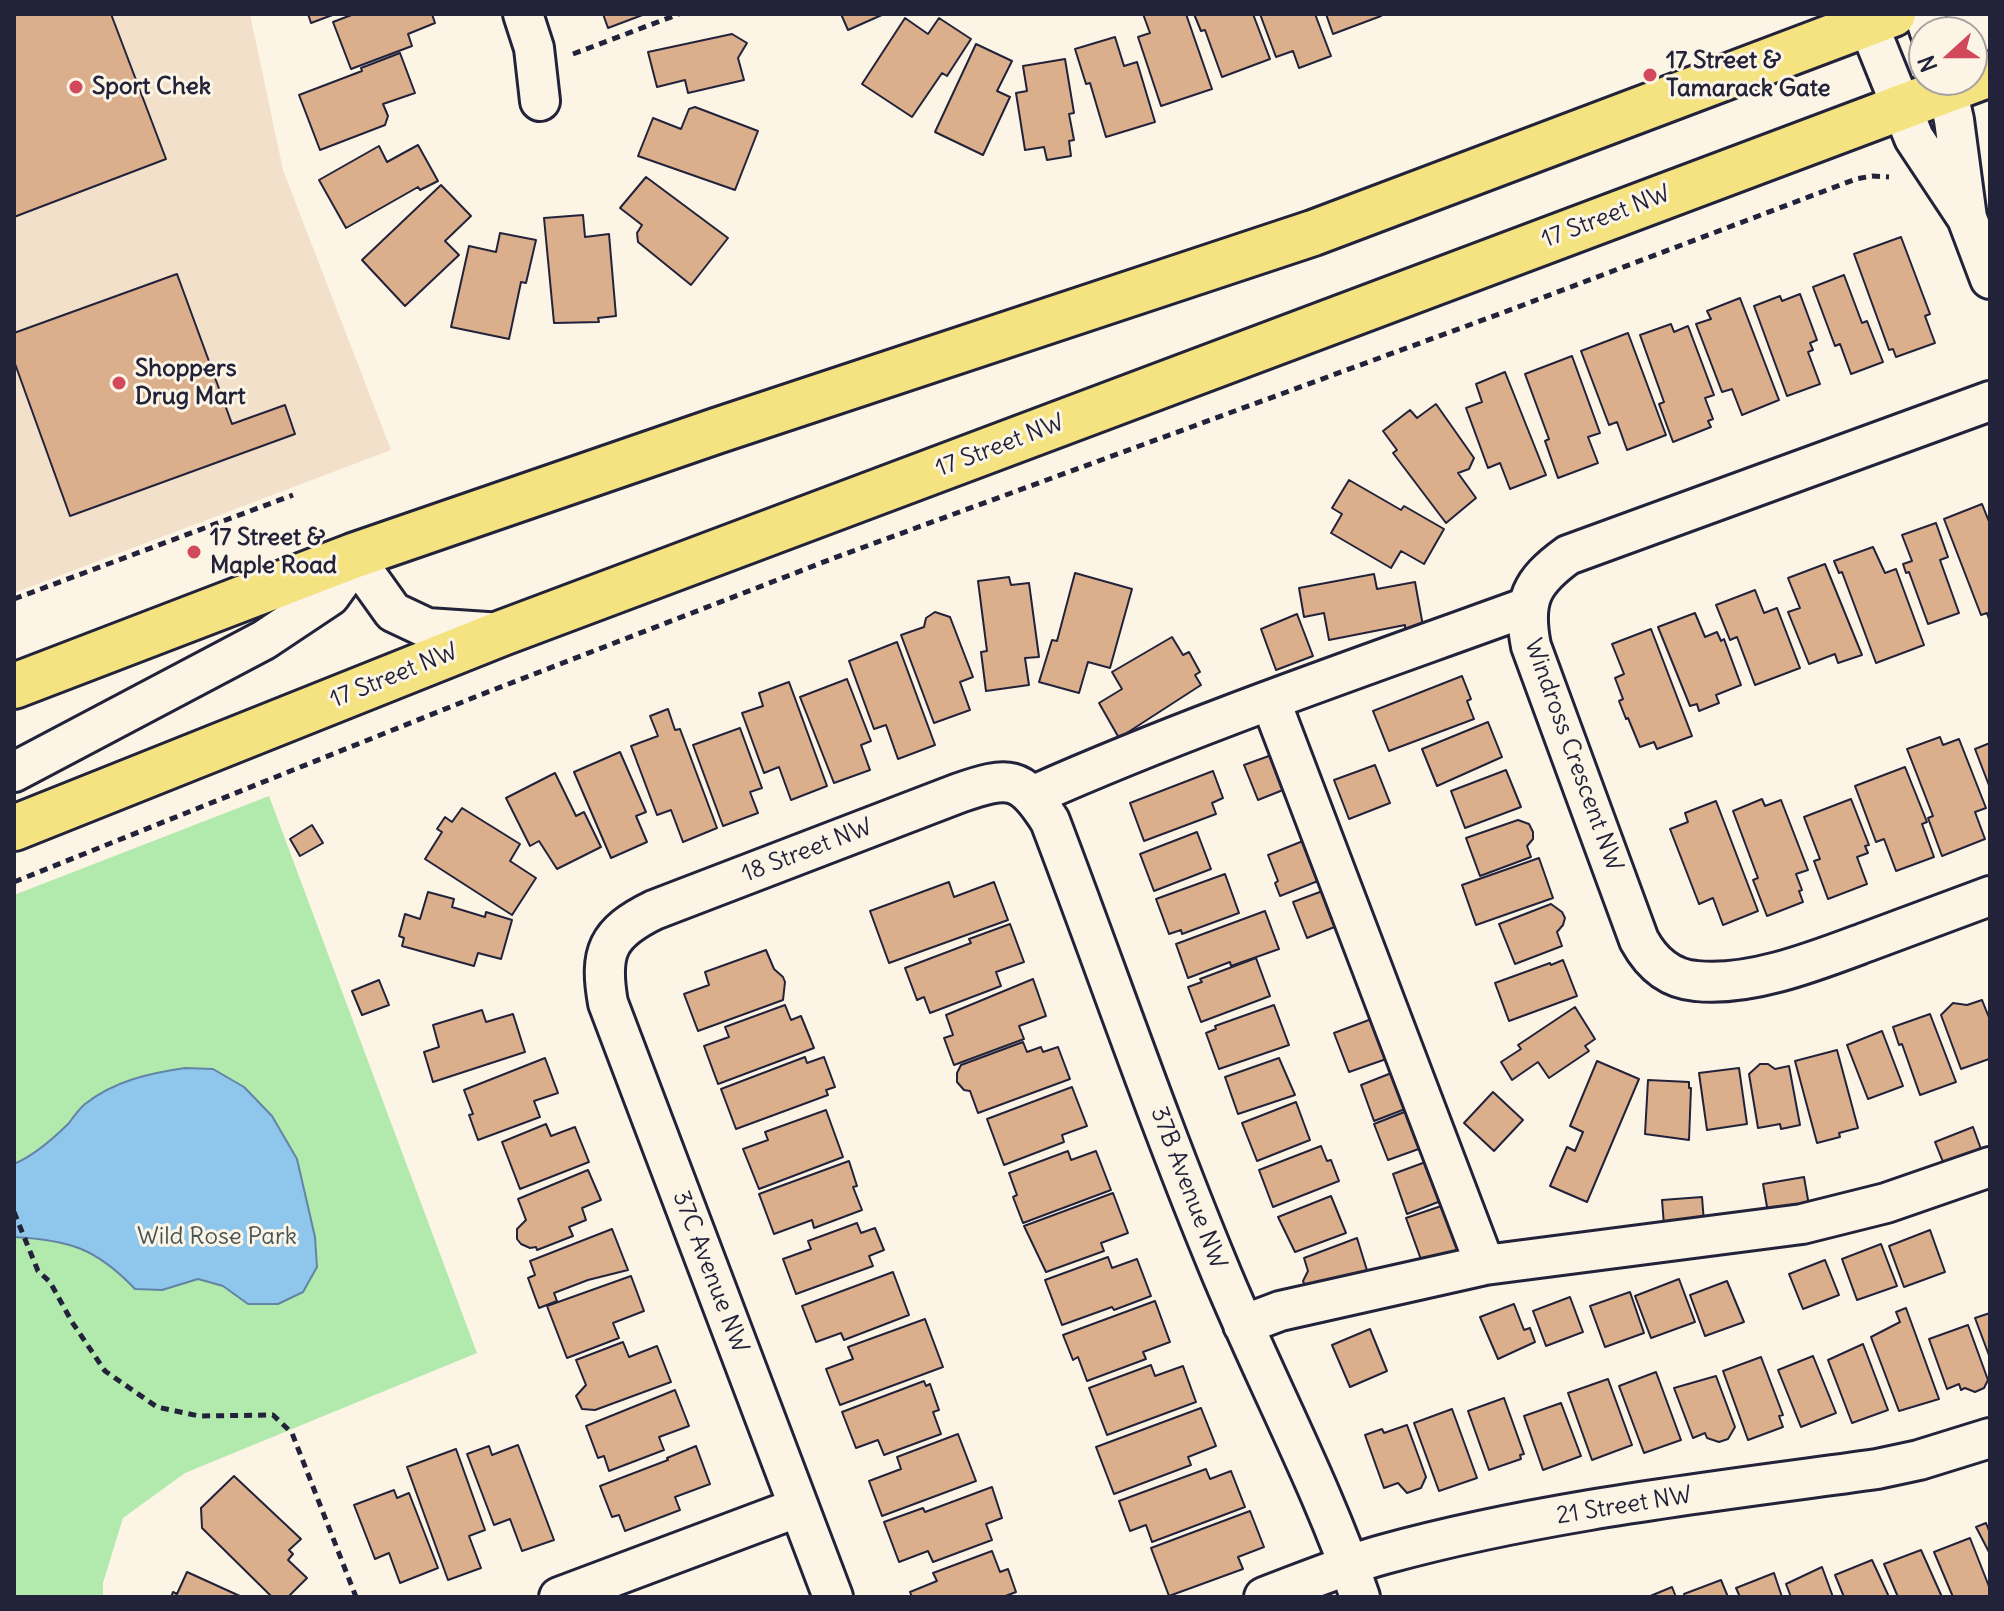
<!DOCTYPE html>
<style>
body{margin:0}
#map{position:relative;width:2004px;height:1611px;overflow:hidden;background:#fcf5e5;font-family:Delius,sans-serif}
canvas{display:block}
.frame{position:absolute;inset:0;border:16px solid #22223b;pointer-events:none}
.north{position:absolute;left:1908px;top:16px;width:80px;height:80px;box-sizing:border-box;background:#fcf5e5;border:2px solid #a5a1a1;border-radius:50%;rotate:249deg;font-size:22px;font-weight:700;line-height:32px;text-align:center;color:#22223b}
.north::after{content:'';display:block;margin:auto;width:28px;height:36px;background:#d1495b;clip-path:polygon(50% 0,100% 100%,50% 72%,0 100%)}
</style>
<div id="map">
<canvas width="2004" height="1611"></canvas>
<div class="frame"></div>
<div class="north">N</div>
</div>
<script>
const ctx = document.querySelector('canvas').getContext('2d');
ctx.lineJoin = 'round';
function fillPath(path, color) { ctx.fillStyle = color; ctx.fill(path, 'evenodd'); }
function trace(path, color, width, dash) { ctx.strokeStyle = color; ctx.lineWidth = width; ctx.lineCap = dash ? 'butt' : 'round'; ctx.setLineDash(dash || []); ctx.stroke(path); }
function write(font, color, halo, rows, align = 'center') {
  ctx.font = font + ' Delius,sans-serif'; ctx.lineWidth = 6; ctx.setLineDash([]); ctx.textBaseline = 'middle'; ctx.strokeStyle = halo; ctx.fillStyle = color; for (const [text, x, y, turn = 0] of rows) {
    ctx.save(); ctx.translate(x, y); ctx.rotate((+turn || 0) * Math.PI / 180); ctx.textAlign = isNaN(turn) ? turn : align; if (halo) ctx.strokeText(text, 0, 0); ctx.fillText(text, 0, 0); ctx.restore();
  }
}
fillPath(new Path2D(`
 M14,14H250L283,170L391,450L14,593Z`), '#f2e0ca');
fillPath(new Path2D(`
 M269,796L477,1353L185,1473L123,1518L103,1583V1597H14V895Z`), '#b2eaae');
const water = new Path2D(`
 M185,1068L213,1069L244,1087L272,1116L297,1159L315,1237L317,1267L303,1292L278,1304H248L223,1286L198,1279L162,1290L135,1289C96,1248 69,1240 14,1237V1164C35,1155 53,1139 69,1123C74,1116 79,1109 85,1104C114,1081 150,1073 185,1068Z`);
fillPath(water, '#8ec6ec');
trace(water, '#6384a5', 2);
const building = new Path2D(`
 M14,14H111L166,159L14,217Z
 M308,14H335L311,23Z
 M354,14H432L435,23L408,34L412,46L351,69L333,22Z
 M603,14H645L608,28Z
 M841,14H884L848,30Z
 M1143,14H1186L1212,89L1161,106L1138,37L1150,33Z
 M1194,14H1253L1270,59L1222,77L1205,30L1201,31Z
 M1260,14H1315L1331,56L1299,68L1293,51L1276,57Z
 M1326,14H1380L1381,16L1333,34Z
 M905,18L928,34L939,18L971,39L947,76L942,73L912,117L862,84Z
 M732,34L747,43L738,58L744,80L688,93L685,80L657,87L648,52Z
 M1115,37L1124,66L1137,62L1155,122L1106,137L1090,83L1086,84L1075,49Z
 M976,44L1012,61L997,91L1010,97L983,155L935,132Z
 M400,53L415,93L383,104L388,116L385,125L320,150L299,95L362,71L361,68Z
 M1065,59L1074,113L1069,114L1074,140L1069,141L1071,156L1047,160L1044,147L1025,150L1016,93L1027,91L1023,66Z
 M695,107L758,131L735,190L638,156L653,118L681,129L689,109Z
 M418,145L438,181L420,190L418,187L346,228L319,180L379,146L387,162Z
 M646,177L728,238L691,285L638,242L637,233L642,225L620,208Z
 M441,185L471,216L445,241L459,255L405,306L362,260Z
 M583,215L585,237L609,234L616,316L598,318L599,322L554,323L544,218Z
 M500,233L536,240L526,283L521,282L509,339L451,327L469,246L496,252Z
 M1901,237L1930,314L1925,316L1935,343L1896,357L1893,349L1889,350L1854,254Z
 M177,274L232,424L285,405L295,434L70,516L14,361V333Z
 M1844,275L1862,323L1867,321L1883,362L1851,374L1840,344L1835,346L1813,287Z
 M1800,294L1817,340L1810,343L1813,350L1808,352L1820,384L1787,396L1754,306L1780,296L1782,301Z
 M1740,298L1779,400L1742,415L1732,389L1722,392L1696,324L1711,319L1707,311Z
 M1671,324L1674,332L1688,326L1714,395L1705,398L1713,419L1708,421L1711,427L1673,442L1659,404L1664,402L1640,335Z
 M1628,333L1666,435L1627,450L1617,422L1609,425L1581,351Z
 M1572,356L1600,433L1588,437L1598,463L1558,478L1545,441L1549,439L1525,374Z
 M1505,372L1546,475L1510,489L1500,463L1488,468L1466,408L1482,402L1476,384Z
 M1436,404L1474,458L1469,469L1458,473L1476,498L1446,523L1393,453L1397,450L1383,431L1410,410L1417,418Z
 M1349,480L1401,510L1404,506L1444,529L1424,564L1401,551L1391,568L1331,533L1342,514L1332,508Z
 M1982,504L1990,524V622L1987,613L1981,615L1944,519Z
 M1936,523L1948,557L1940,560L1959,613L1928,624L1909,572L1906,573L1903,564L1912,561L1902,535Z
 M1873,547L1885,573L1896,569L1924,645L1876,663L1842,572L1839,573L1834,561Z
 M1825,564L1862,655L1838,663L1835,654L1809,664L1788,612L1800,608L1788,578Z
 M1075,573L1132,589L1110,668L1088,662L1079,693L1039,682L1052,640L1057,641Z
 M1374,574L1377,589L1415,582L1423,626L1405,630V625L1329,640L1324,613L1304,617L1299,588Z
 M1009,577L1011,585L1029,583L1039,657L1025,658L1029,685L986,691L981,652L987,651L978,581Z
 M1755,590L1764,613L1777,608L1800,668L1755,685L1737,637L1730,640L1716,605Z
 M935,612L950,617L973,677L960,682L970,710L934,723L901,635L924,627L926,618Z
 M1695,613L1705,637L1717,632L1721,641L1724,639L1741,685L1716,695L1719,703L1699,711L1697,704L1690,706L1658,627Z
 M1297,614L1313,656L1276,670L1261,629Z
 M1651,629L1692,736L1657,749L1654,742L1640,747L1628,718L1626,719L1619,701L1623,699L1615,678L1624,674L1612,644Z
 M1172,637L1183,655L1189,652L1200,672L1195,675L1201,685L1119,738L1099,703L1122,689L1112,672Z
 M897,642L935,745L898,759L886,725L874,729L849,661Z
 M1462,676L1471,699L1467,701L1474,719L1389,751L1373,711Z
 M847,679L871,741L861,745L870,770L834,783L800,697Z
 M789,682L827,786L791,800L779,767L764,773L742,713L763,706L759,693Z
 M668,709L675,730L680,729L717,828L683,842L671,810L657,815L631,746L658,736L650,716Z
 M1488,722L1502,757L1437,786L1422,749Z
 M740,728L762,788L750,792L758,813L723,826L693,745Z
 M1940,737L1943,745L1959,739L1986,808L1975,812L1985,839L1942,856L1928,818L1933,816L1907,749Z
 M1990,743V788L1975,749Z
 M620,752L646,812L636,816L647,842L611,858L574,772Z
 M1280,752L1293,786L1258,800L1244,765Z
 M1375,765L1390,803L1349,819L1334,780Z
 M1905,767L1927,822L1922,824L1934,857L1896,871L1884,839L1876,842L1855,786Z
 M1506,770L1521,807L1465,828L1451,791Z
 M1213,771L1223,798L1212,803L1216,814L1144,841L1130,803Z
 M555,773L576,816L584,812L601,847L557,869L539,841L530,846L506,798Z
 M1762,799L1765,806L1781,800L1808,870L1796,874L1802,890L1799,891L1803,902L1767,916L1753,880L1758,878L1733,811Z
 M1851,799L1869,845L1865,846L1868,853L1857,857L1867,884L1828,899L1814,861L1820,859L1804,817Z
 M1716,801L1758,911L1723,925L1713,898L1699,904L1670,829L1688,822L1685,813Z
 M462,808L520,844L510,861L536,878L512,915L425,859L442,832L437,829L445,817L452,822Z
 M1518,820L1529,824L1533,832V839L1527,846L1531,857L1480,876L1466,838Z
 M312,825L323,843L300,856L290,839Z
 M1197,832L1211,869L1154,891L1140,854Z
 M1308,839L1323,879L1280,896L1275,883L1278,881L1268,855Z
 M1539,858L1553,898L1476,925L1462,885Z
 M1225,874L1239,913L1182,934L1181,930L1169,934L1156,899Z
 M949,882L954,897L994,882L1008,920L889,963L870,911Z
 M1328,889L1342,924L1307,938L1293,902Z
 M428,892L454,899L452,907L485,917L486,912L512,920L501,959L478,953L474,966L402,946L404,938L399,936L405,914L420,919Z
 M1551,904L1562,912L1565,918L1563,925L1557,932L1562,946L1515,964L1499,924Z
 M1265,911L1279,949L1231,966L1230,962L1188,978L1176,944Z
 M1010,924L1024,962L996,972L1001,986L930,1013L924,997L917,1000L905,968L971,943L969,939Z
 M766,950L774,969L783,977L785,982L783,1000L698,1031L684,994L709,985L705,972Z
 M1256,958L1270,996L1201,1022L1188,987L1202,982L1200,979Z
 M1563,960L1577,996L1509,1021L1495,983L1550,963L1551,965Z
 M1033,979L1046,1016L1019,1026L1024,1039L954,1065L944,1038L953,1035L946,1015Z
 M379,980L389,1005L362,1015L352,991Z
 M1982,1000L1990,1020V1062L1989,1059L1961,1069L1941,1015L1953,1003L1967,1005Z
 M785,1005L791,1020L801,1016L814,1048L718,1084L704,1046L729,1037L725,1027Z
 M1274,1005L1289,1045L1219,1069L1206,1033L1216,1029L1215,1026Z
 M1575,1007L1595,1039L1585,1046L1589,1051L1549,1078L1538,1062L1512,1080L1501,1062L1521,1049L1518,1045Z
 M482,1010L486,1022L513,1014L525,1052L433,1082L424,1052L439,1047L433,1025Z
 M1930,1014L1956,1082L1920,1095L1902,1044L1899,1045L1893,1027Z
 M1377,1017L1392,1057L1349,1072L1334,1033Z
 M1882,1031L1903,1086L1868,1099L1847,1045Z
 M1023,1042L1027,1052L1041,1047L1043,1052L1058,1047L1070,1079L978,1113L970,1091L964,1090L957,1082V1073L961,1065Z
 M1837,1050L1858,1128L1839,1133L1840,1137L1817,1143L1795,1061Z
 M805,1057L807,1063L824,1057L835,1087L826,1090L828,1095L736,1129L721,1089Z
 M545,1058L558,1093L534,1101L540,1117L478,1140L469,1115L473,1114L464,1090Z
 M1279,1058L1295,1095L1238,1114L1225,1077Z
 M1597,1061L1639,1079L1587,1202L1550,1186L1567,1147L1575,1151L1583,1132L1570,1126Z
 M1760,1064H1768L1775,1069L1789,1066L1800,1125L1781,1129L1780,1124L1758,1128L1749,1074Z
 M1739,1068L1747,1124L1707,1130L1699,1073Z
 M1399,1070L1413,1106L1374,1121L1361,1085Z
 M1648,1080L1689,1082V1088H1691L1689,1140L1645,1134Z
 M1072,1087L1087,1126L1062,1135L1064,1142L1004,1165L987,1119Z
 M1493,1092L1523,1120L1494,1151L1464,1123Z
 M1296,1102L1310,1140L1257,1161L1242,1123Z
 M1412,1109L1427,1146L1388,1160L1374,1124Z
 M826,1110L843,1157L759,1189L743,1149L768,1140L765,1132Z
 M546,1124L551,1136L575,1127L589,1162L520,1189L502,1142Z
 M1973,1127L1986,1163L1949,1177L1935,1142Z
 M1321,1146L1327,1161L1331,1160L1339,1181L1273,1207L1259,1170Z
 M1068,1151L1071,1160L1096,1151L1111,1190L1023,1223L1013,1197L1017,1195L1009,1173Z
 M1431,1160L1446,1199L1407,1214L1393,1174Z
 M849,1161L857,1186L853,1187L862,1210L814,1228L812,1220L774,1234L759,1194Z
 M588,1170L601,1200L582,1208L586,1220L569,1227L573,1236L537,1250L536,1247L530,1248L521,1244L517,1239V1229L526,1220L518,1199Z
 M1804,1177L1811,1217L1770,1224L1763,1184Z
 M1113,1193L1128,1233L1101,1243L1104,1251L1046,1272L1024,1226Z
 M1331,1196L1346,1233L1295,1252L1278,1217Z
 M1702,1197L1705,1235L1665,1238L1662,1200Z
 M1450,1203L1466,1249L1423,1265L1406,1218Z
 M857,1223L861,1233L875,1228L884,1250L869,1256L873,1266L796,1294L783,1259L811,1249L808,1241Z
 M612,1229L628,1270L588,1280L554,1293L557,1301L539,1308L528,1278L535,1275L530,1261Z
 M1930,1230L1945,1272L1904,1287L1889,1246Z
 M1357,1238L1370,1280L1308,1293L1303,1281L1308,1271L1304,1258Z
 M1881,1244L1897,1286L1857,1300L1842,1259Z
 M1108,1257L1112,1268L1137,1259L1151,1296L1114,1310L1112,1307L1062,1325L1045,1280Z
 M1825,1260L1839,1295L1803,1309L1789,1274Z
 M893,1272L909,1315L844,1340L841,1333L816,1342L802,1306Z
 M631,1276L644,1311L613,1323L619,1338L567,1358L547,1306Z
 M1679,1279L1695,1322L1651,1338L1635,1296Z
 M1727,1281L1744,1322L1705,1336L1690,1295Z
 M1630,1292L1644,1333L1605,1347L1590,1306Z
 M1570,1297L1583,1332L1546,1346L1533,1311Z
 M1155,1301L1170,1342L1143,1352L1146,1359L1087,1381L1078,1357L1073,1360L1063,1335Z
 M1514,1304L1524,1330L1530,1328L1535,1342L1498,1359L1480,1317Z
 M1906,1308L1939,1399L1899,1411L1871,1337L1900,1322L1896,1312Z
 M1990,1313V1358L1975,1318Z
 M925,1319L943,1367L840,1405L826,1369L853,1359L848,1347Z
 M1968,1325L1988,1380L1984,1388L1975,1392L1965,1388L1961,1390L1959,1384L1947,1389L1929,1339Z
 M1370,1329L1387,1371L1350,1387L1332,1345Z
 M623,1342L629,1357L657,1346L671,1382L595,1410L582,1409L576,1396L586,1385L576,1360Z
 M1863,1344L1888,1410L1852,1423L1828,1360Z
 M1813,1356L1836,1413L1801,1427L1778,1370Z
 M1761,1357L1783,1415L1779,1416L1783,1427L1748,1440L1723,1371Z
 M1151,1365L1155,1376L1183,1366L1196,1402L1107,1435L1089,1388Z
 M1656,1372L1681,1440L1644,1453L1619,1386Z
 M1716,1376L1735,1427L1728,1439L1719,1442L1707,1438L1705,1433L1693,1438L1674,1388Z
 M1608,1379L1632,1445L1592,1460L1568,1393Z
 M924,1381L926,1386L930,1384L939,1410L933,1412L941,1434L884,1455L878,1440L856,1448L842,1412Z
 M675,1390L689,1426L659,1437L664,1450L609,1471L604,1456L598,1458L586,1426Z
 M1504,1398L1524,1454L1520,1455L1521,1459L1489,1470L1468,1411Z
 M1561,1403L1581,1456L1543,1470L1524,1416Z
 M1201,1408L1216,1446L1188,1457L1191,1465L1114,1494L1096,1447Z
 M1452,1409L1477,1478L1439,1491L1414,1423Z
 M1407,1425L1426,1477L1421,1488L1407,1493L1398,1483L1384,1488L1365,1435L1382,1429L1384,1433Z
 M958,1434L976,1481L882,1516L869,1481L901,1469L897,1457Z
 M518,1445L554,1540L522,1551L510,1519L494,1525L467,1454L489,1446L492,1455Z
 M696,1446L710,1484L675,1497L680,1510L625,1531L619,1515L612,1517L600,1486L668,1460L667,1458Z
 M456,1449L485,1530L469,1536L481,1568L448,1580L407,1467Z
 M1206,1469L1210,1479L1231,1471L1245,1507L1152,1542L1146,1525L1130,1531L1119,1501Z
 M234,1476L301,1539L289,1550L293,1554L288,1560L307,1578L288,1597H272L202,1528L201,1508Z
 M992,1487L1002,1518L986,1524L992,1540L933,1562L928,1551L899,1562L884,1522L923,1508L925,1512Z
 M394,1490L397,1498L409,1493L438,1568L400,1583L389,1553L375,1559L354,1505Z
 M1250,1511L1264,1547L1238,1557L1243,1569L1169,1596L1151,1548Z
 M1986,1523L1990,1533V1554L1976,1527Z
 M1970,1538L1990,1589V1597H1953L1934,1552Z
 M1921,1550L1942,1597H1898L1884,1564Z
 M992,1551L1000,1572L1008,1569L1016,1592L1003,1597H912L910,1592L937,1581L933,1573Z
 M1872,1560L1889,1597H1844L1835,1575Z
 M1822,1567L1833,1597H1791L1786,1584Z
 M187,1572L242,1597H171L173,1592L177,1594Z
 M1774,1573L1782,1597H1740L1736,1588Z
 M1721,1580L1728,1597H1685L1684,1594Z
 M1672,1587L1676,1597H1648Z`);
fillPath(building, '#dbaf8c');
trace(building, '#22223b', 2);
const minor = new Path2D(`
 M523,14L534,48L540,101
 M1864,14L1914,138L1967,218
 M1924,14L1930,32
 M1945,80L1954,120L1967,218L1990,279
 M1990,401L1568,555C1531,582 1522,600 1531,646L1639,940C1651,962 1669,979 1696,981C1751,987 1818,960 1869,941C1909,926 1950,911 1990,896
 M353,556L393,612L427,628L502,633
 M1271,702L1485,1265
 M14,772L264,640L330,596L348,571L353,556
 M1034,795C1194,724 1362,667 1527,607
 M1243,1325L1280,1311L1485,1265L1802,1224L1886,1203L1990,1167
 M559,1597L799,1507
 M833,1597L608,1003C599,952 607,933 654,910L959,793C1009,776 1021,775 1050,821C1106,968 1157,1118 1217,1263C1263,1376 1321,1482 1360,1597
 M1264,1597C1304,1582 1344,1565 1385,1554C1545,1510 1712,1492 1877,1469L1919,1460L1990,1438`);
const major = new Path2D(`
 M14,686L353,556L716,431L1313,233L1893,14
 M14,828L502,633L1990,74`);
trace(minor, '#22223b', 44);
trace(major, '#22223b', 50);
trace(new Path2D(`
 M573,54L679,14
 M14,599L293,495
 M14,882L480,695L834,558L1502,313L1856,179L1872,176L1889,177
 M14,1212L38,1271L50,1282L72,1322L105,1371L157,1407L199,1416L273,1415L292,1433L356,1597`), '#22223b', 5, [8, 6]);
trace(minor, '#fcf5e5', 38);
trace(major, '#f5e382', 44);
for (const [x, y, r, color] of [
 [1650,75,8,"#d1495b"],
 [76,87,8,"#d1495b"],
 [119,383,8,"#d1495b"],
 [194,552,8,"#d1495b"]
]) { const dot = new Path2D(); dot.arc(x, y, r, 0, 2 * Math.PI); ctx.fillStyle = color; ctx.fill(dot); trace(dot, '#fcf5e5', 3); }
write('bold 24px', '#22223b', '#fcf5e5', [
 ["17 Street &",1666,61],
 ["Tamarack Gate",1666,89],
 ["Sport Chek",92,87],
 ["Shoppers",135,369],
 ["Drug Mart",135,397],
 ["17 Street &",210,538],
 ["Maple Road",210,566]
], 'left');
write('24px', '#22223b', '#fcf5e5', [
 ["17 Street NW",1606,217,-21],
 ["17 Street NW",1000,446,-21],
 ["17 Street NW",394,676,-22],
 ["Windross Crescent NW",1573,755,70],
 ["18 Street NW",807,851,-21],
 ["37B Avenue NW",1188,1188,69],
 ["37C Avenue NW",710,1272,69],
 ["21 Street NW",1624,1506,-9]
]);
write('24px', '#465458', '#fcf5e5', [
 ["Wild Rose Park",217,1237]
]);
</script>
